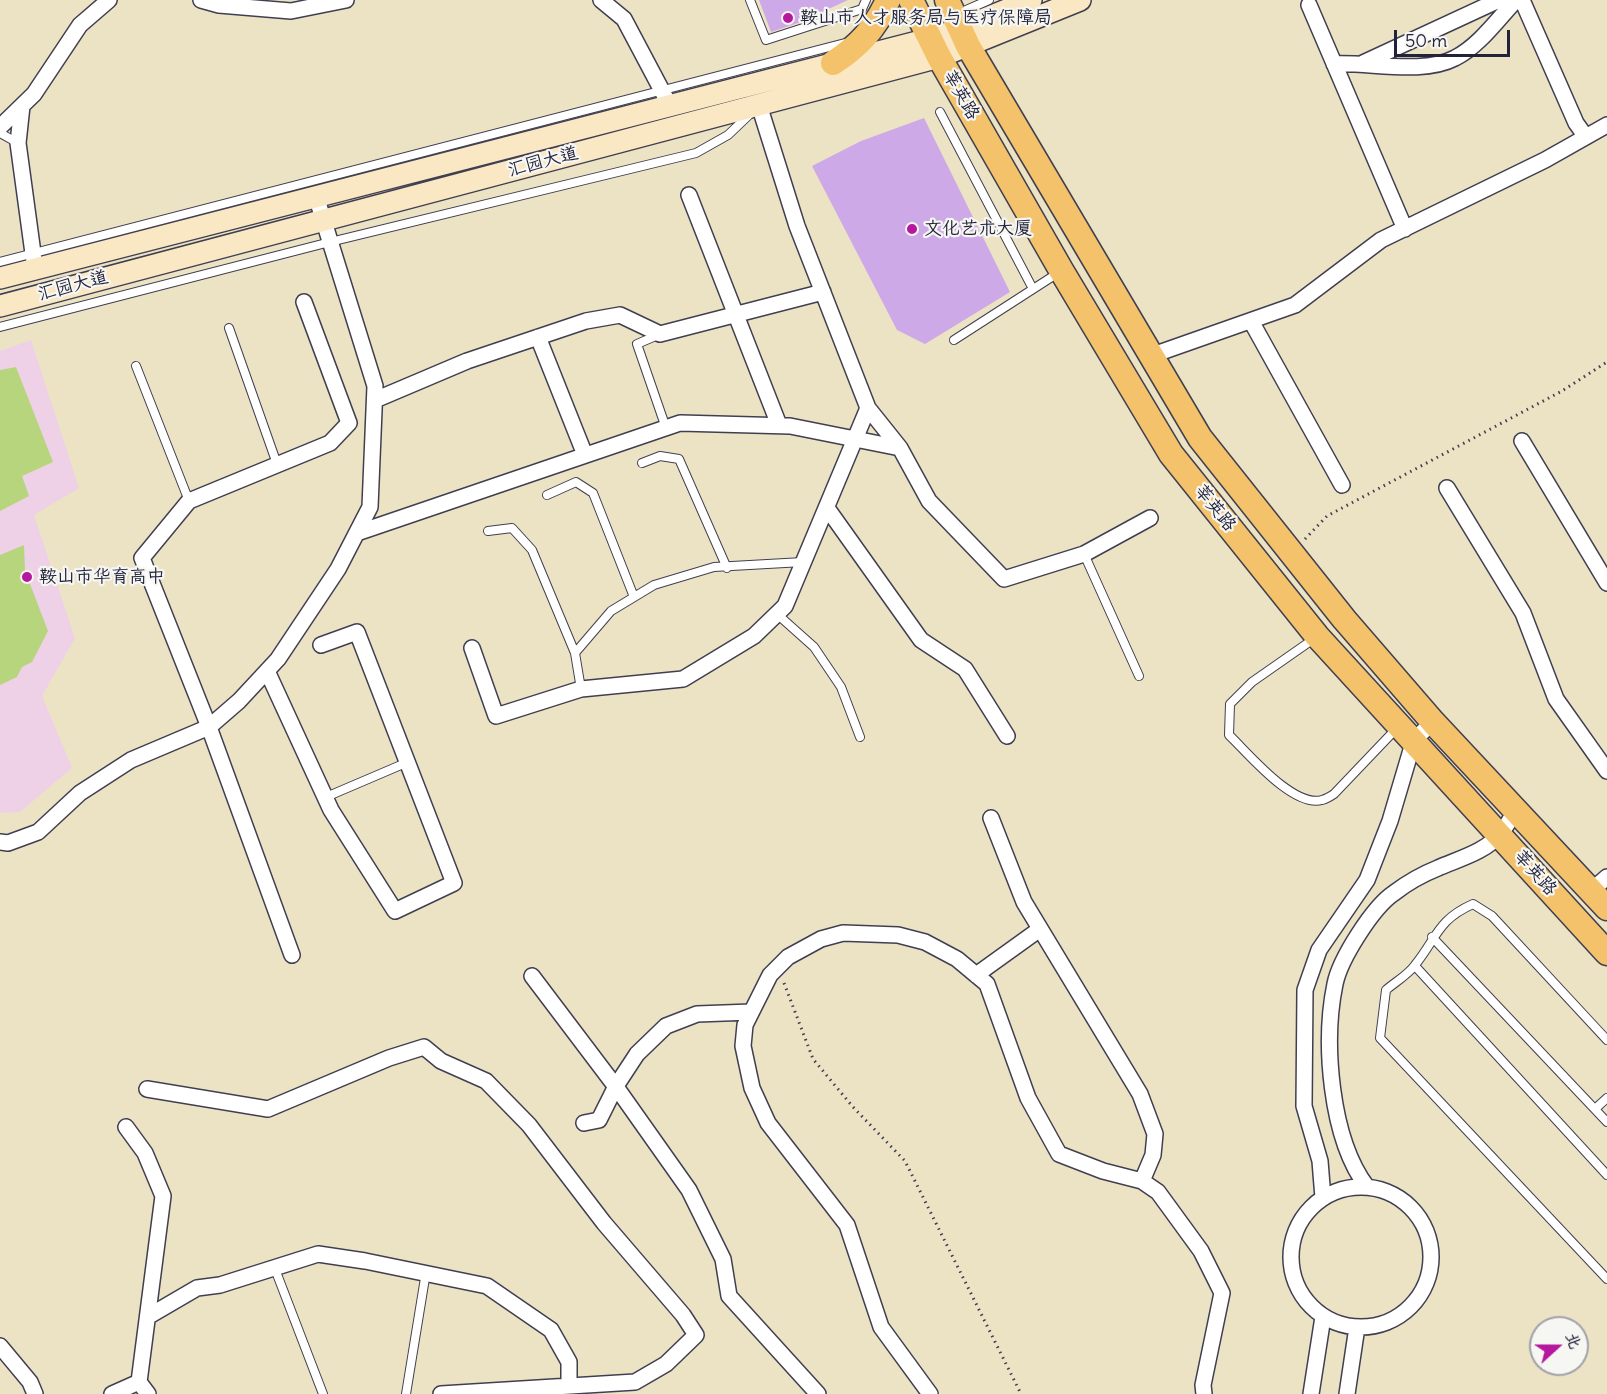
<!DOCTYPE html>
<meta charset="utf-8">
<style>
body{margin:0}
#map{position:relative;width:1607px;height:1394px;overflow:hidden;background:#ece3c5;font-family:Delius,"LXGW WenKai TC",sans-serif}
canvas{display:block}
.north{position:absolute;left:1529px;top:1316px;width:60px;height:60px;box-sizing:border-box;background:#f6f6f2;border:2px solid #a1a1a9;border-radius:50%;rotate:69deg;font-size:16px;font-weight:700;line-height:24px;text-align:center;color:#22223b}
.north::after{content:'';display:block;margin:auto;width:21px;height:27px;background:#b5179e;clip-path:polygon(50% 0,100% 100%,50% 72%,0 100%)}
.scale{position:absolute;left:1394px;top:30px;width:116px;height:27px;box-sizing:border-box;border:3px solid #22223b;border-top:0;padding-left:8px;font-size:18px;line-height:21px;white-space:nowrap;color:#22223b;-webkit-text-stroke:4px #f6f6f2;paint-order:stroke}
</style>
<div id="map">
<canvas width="1607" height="1394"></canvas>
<div class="north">北</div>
<div class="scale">50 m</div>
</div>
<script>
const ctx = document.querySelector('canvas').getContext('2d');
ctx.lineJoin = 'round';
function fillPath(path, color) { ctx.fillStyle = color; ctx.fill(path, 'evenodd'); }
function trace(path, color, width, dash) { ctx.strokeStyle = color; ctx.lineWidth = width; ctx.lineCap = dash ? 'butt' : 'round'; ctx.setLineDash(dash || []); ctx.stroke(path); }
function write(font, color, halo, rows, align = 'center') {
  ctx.font = font + ' Delius,"LXGW WenKai TC",sans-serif'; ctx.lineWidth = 4.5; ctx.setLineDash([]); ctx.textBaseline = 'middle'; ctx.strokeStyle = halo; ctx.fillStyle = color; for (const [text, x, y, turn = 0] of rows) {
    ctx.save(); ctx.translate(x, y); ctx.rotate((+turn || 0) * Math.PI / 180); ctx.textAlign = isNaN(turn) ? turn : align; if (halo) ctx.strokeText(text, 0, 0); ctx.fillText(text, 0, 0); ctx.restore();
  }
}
fillPath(new Path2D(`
 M31,340L79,488L34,515L75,638L42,696L72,768L20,812L0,813V351Z`), '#eed0e7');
fillPath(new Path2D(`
 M16,367L53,462L22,476L29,496L0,511V370Z
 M24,545L25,571L48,631L32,662L22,667L17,677L0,685V555Z`), '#b6d57c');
fillPath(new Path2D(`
 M759,0H848L798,23L771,32Z
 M924,118L1010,292L925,344L897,330L812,166L861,141Z`), '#cda9e8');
const service = new Path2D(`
 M750,0L766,40L862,9L866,0
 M957,14L989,0
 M940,112L1033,289
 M0,133L18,143
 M0,262L845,43
 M0,327L330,242L696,153L728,135L750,114
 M229,328L277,464
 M658,335L637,344L666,428
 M954,340L1058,273
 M136,366L189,501
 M642,463L660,456L679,459L727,568
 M547,495L576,482L593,493L634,597
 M488,531L512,528L532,550L575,653L581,689
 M1084,554L1139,676
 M777,614L814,647L841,687L860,737
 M1315,638L1252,682L1230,704L1229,735C1248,753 1293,808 1322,800C1326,799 1331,796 1334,794L1396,729
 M575,653L611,611L654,585L714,567L803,562
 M326,797L408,762
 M1432,937L1607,1122
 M1415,966L1607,1175
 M1607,1040L1492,916L1473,904C1437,920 1437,938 1415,965C1408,975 1395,982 1386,990L1380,1038L1607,1279
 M1595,1109L1607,1098
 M275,1269L323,1394
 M406,1394L426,1272`);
const minor = new Path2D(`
 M201,0L219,5L291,11L346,0
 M601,0L624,19L669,104
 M1522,0L1576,123L1586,137
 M1309,5L1405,229
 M1363,63L1499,0
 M1334,64C1370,62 1423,75 1455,58C1479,46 1498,19 1516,0
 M759,105L797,226L868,408L900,448L929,501L1004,579L1084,554L1150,518
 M22,106L18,143L35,268
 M0,127L34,94L80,25L109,0
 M689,195L779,425
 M1251,321L1342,485
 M538,337L585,455
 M1150,356L1295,305L1381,240L1545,160L1607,125
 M375,400L467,361L586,321L620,315L660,334L823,292
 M1522,441L1607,583
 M1447,488L1523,613L1556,699L1607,771
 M827,508L921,640L965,669L1007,736
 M357,533L680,423L790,426L900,448
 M472,648L496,716L581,689L683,679L754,636L785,606L868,408
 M267,671L331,810L395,911L454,883L357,632L321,645
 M991,818L1024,902L1140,1094L1155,1134L1153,1155L1142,1181
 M0,842L8,843L38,832L80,793L131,760L209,727L239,701L278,659L338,569L370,507L375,386L316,196
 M1591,891L1607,877
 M292,955L209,727L142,558L189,501L330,443L349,423L304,302
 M976,975L1040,929
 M532,976L619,1091L689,1190L723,1259L729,1296L818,1394
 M147,1089L268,1109L389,1058L424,1047L441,1061L486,1081L529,1125L604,1223L683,1315L696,1335L666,1364L635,1382L441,1394
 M584,1123L599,1120L616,1086L637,1054L666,1026L697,1014L751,1012
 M1291 1257a70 70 0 1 1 140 0a70 70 0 1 1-140 0Z
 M1367,1187C1330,1138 1323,1042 1335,984C1340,959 1373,907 1394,893C1407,883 1423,874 1438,868C1458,859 1486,852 1501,833C1507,826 1511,817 1516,810
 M1323,1198L1320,1161L1304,1106L1305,990L1319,950L1367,880L1390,821L1414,740L1433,722
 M149,1316L197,1288L220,1285L318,1254L365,1261L487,1286L551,1330L569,1362V1386
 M0,1346L30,1382L35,1394
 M139,1382L148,1394
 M112,1394L139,1382L163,1196L145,1153L126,1127
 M930,1394L881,1327L847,1225L768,1123L752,1088L743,1046L745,1025L770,975L788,957L821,939L843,933L898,935L925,942L957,959L987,984L1028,1098L1059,1154L1103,1171L1142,1181L1158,1192L1201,1251L1222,1293L1203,1385L1204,1394
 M1311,1394L1323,1317
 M1347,1394L1357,1327`);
const secondary = new Path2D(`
 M0,278L929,39L960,29L1031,0
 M0,306L939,57L1080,0`);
const primary = new Path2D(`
 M911,0L939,57L1061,270L1171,454L1317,636L1607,953
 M947,0L968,46L1200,438L1344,619L1433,722L1607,908
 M833,63C859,46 875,29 888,0`);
trace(service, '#403f50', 10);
trace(minor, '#403f50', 18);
trace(secondary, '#403f50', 24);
trace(primary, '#403f50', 27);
trace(new Path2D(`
 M1305,539L1327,516L1562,391L1607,362
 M784,983L813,1059L853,1107L905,1161L1021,1394`), '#403f50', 3, [1.5, 4.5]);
trace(service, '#fff', 8);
trace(minor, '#fff', 15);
trace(secondary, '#fae7c3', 21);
trace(primary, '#f3c26a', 24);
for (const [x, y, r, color] of [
 [788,18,6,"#b5179e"],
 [912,229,6,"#b5179e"],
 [27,577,6,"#b5179e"]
]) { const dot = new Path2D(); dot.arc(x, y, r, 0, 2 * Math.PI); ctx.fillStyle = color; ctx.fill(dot); trace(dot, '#f6f6f2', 2); }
write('18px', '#22223b', '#f6f6f2', [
 ["鞍山市人才服务局与医疗保障局",800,18],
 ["文化艺术大厦",924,229],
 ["鞍山市华育高中",39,577]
], 'left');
write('18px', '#22223b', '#f6f6f2', [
 ["莘英路",961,95,60],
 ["汇园大道",543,162,-15],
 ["汇园大道",73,286,-15],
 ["莘英路",1215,508,51],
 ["莘英路",1535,873,48]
]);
</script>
